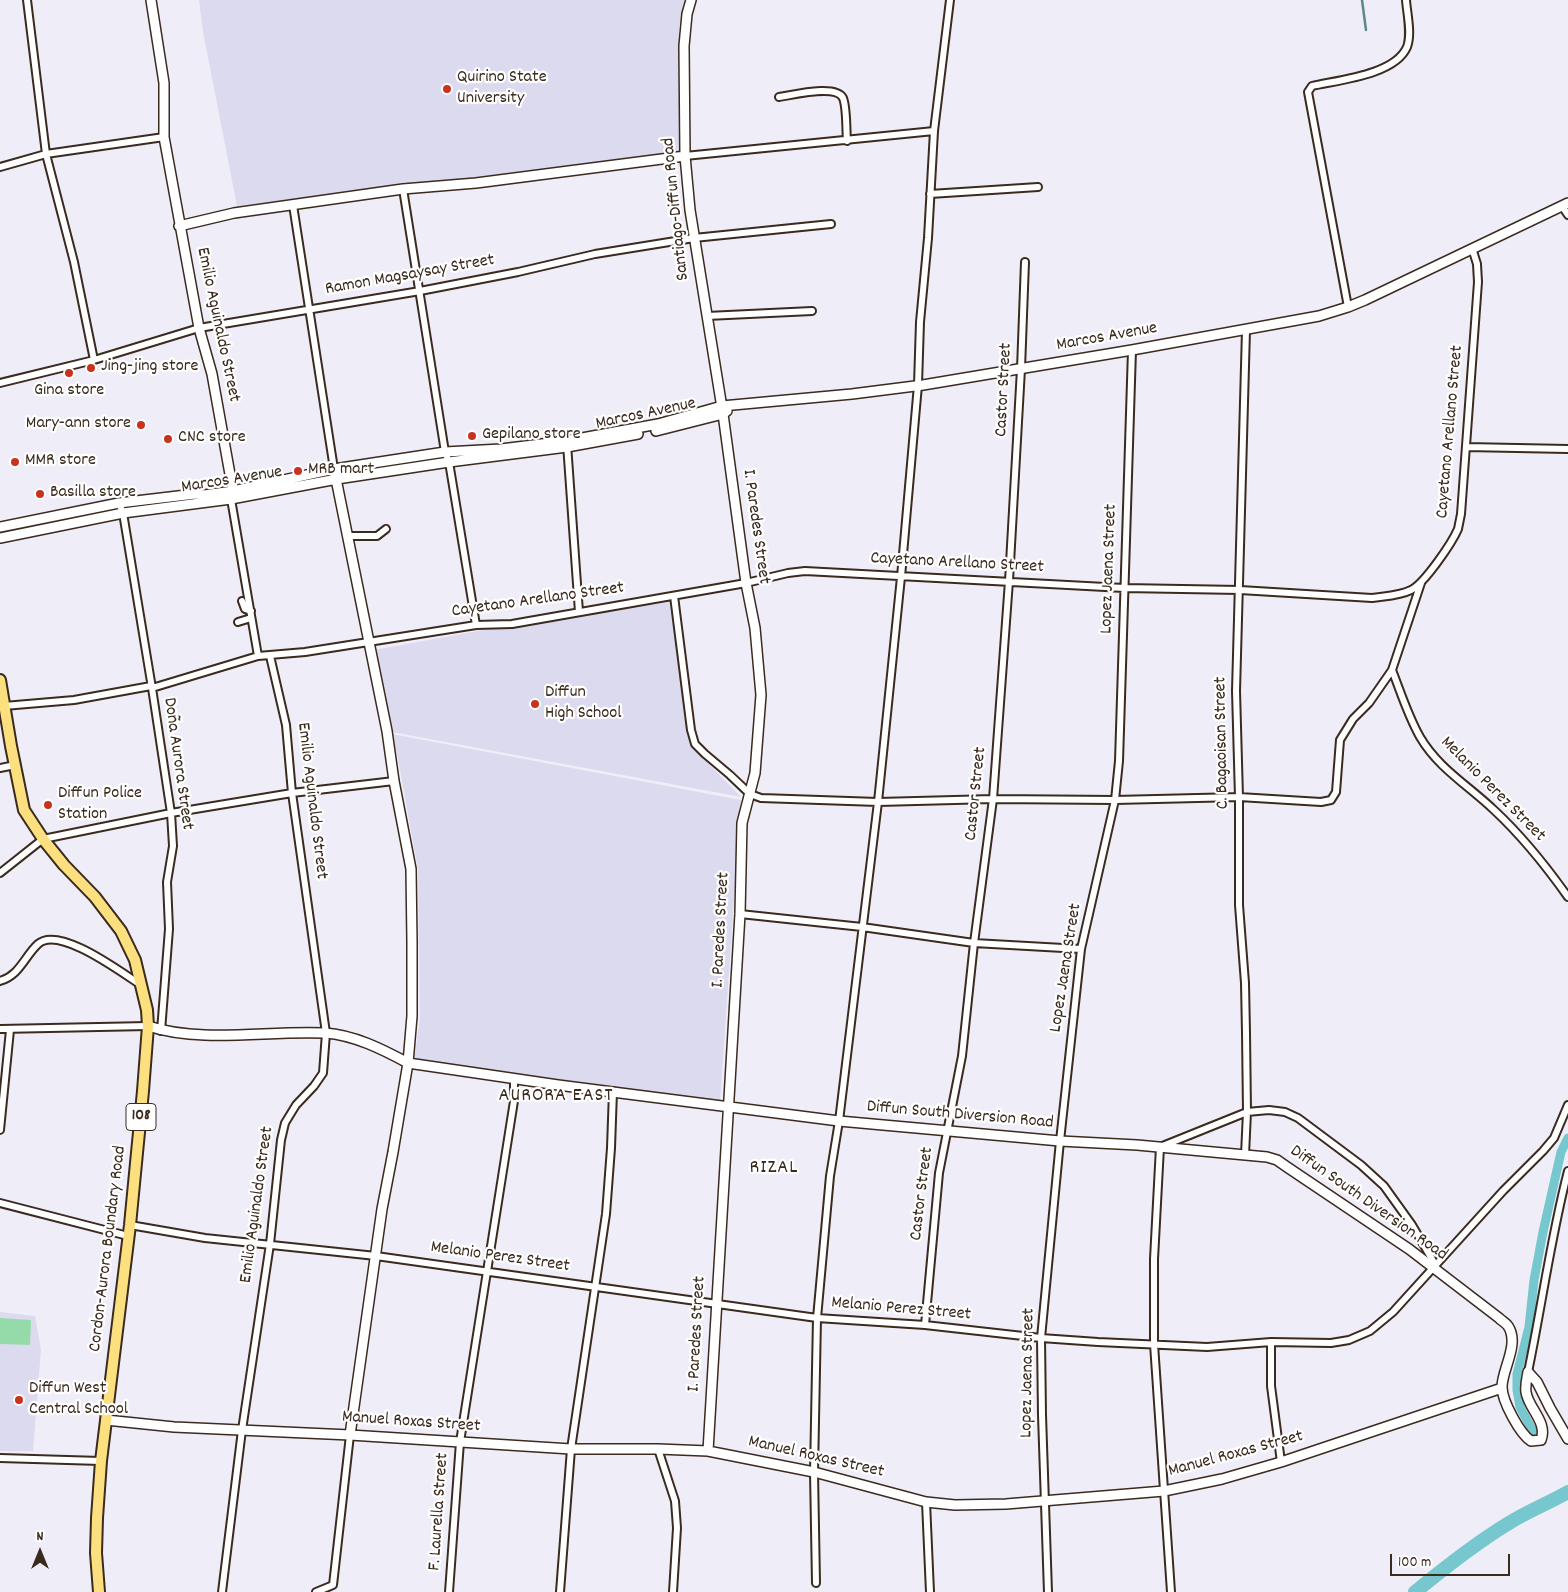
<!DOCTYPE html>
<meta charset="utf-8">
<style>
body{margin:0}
#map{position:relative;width:1568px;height:1592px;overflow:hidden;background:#efeef8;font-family:Dekko,sans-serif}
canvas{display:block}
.north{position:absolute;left:15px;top:1527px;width:50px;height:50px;-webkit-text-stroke:4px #fff;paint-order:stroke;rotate:0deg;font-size:14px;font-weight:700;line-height:20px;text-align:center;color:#3b2a1e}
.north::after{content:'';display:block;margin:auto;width:18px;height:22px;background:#3b2a1e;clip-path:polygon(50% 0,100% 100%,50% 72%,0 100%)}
.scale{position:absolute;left:1390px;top:1554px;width:120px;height:22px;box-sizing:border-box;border:2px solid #3b2a1e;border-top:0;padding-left:6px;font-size:15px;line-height:18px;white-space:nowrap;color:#3b2a1e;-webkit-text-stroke:4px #fff;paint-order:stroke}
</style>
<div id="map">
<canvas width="1568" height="1592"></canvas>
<div class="north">N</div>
<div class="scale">100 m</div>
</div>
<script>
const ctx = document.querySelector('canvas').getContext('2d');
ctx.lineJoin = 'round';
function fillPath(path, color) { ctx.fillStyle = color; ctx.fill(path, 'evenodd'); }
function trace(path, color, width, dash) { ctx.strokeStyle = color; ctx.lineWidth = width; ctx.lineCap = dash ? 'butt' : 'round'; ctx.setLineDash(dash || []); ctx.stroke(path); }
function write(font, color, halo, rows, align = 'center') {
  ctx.font = font + ' Dekko,sans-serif'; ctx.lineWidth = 4.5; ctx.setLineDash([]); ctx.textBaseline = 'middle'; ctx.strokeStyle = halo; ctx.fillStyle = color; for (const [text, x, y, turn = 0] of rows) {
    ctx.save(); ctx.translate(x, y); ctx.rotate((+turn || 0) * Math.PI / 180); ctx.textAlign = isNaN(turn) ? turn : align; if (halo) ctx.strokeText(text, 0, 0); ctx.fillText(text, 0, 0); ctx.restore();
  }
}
fillPath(new Path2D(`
 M199,0H687L679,27L681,147L679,151L674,153L237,206L203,32Z
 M669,602L681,673L687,736L706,761L741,797L392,732L378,672L374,650L483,630Z
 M392,734L741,800L720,1102L414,1061L420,1018L418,870L398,759Z
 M0,1312L35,1316L41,1350L33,1451H0Z`), '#dcdaef');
fillPath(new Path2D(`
 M0,1318L31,1320L30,1345L0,1344Z`), '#95dba9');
trace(new Path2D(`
 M1362,0L1366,30`), '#5e8888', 2.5);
trace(new Path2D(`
 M1535,1435L1520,1407L1517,1390V1374L1529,1327L1534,1280L1543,1232L1561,1152L1568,1138`), '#76c7ce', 9);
trace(new Path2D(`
 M1415,1592C1445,1568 1476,1543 1509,1523C1528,1511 1549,1503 1568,1492`), '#76c7ce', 14);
const street = new Path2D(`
 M27,0L46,154L74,262L94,360
 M779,97C793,95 836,84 843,98C847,108 846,130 847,141
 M685,156L934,131
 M0,167L46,154L164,137
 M403,189L445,452L449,462L476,625
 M930,194L1038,187
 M293,205L334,469
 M1562,206L1568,215
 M1348,307L1308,92L1312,86C1338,80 1395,75 1407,47C1412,34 1407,14 1406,0
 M707,316L812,311
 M0,383L94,360L199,328L420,291L518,272L595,254L694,238L831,224
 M567,444L579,612
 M1466,447L1568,449
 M232,495L231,499L258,656
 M119,503L123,513L152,688L171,813L173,846L167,882L169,929L161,1031
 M348,536H377L386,529
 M674,596L691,730L695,744L705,754L730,775L750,794L761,798L878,802L993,799L1115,800L1239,797L1321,802L1331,800L1336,792L1340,740L1353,719L1369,703L1392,670L1421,583
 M242,601L245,609L251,611
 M238,622L251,618
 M1392,670C1401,693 1408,716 1420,737C1438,768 1469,786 1494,810C1522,836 1546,866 1568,897
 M152,688L258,656L305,652L476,625L512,624L746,583L788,573L805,571L1124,588L1240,590L1372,598C1385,596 1399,596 1411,590C1424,584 1452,543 1458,529C1459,524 1460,519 1461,514L1478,282L1477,264L1472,248
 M4,706L74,700L151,686
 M0,768L15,765
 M0,873L43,839L171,813L292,793L394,781
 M740,914L862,927L974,943L1081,949
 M0,981C20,975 24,957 38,944C59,925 122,973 141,985
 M0,1029L148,1026
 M0,1130L10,1030
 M1245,1155L1247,1112L1246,1033L1245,983L1239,905V797L1236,691L1246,330
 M0,1203L128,1236
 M130,1225L205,1238L376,1256L817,1318L925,1325L1041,1338L1098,1342L1207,1347L1271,1342L1331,1343L1349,1340L1370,1331L1393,1312L1503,1191L1543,1151L1554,1138L1568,1105
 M925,1325L939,1173L962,1056L974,943L993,799L1009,581L1021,369L1025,262
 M1271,1342V1386L1281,1462
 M1528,1372C1542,1305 1551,1236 1568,1171
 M658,1449L675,1501L677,1528L673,1592
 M0,1458L101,1461
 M926,1502L930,1592
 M816,1583L814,1472L817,1318L830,1176L839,1121L878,802L901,577L918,385L920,322L928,238L934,131L950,0
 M222,1592L242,1430L270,1244L281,1140L285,1123L296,1105L314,1086L323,1073L326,1033L292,793L286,725L270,656
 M316,1592L333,1585L350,1435
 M449,1592L460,1442L514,1101V1078
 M560,1592L571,1449L606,1214L611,1148L613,1091
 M1048,1592L1042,1415L1041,1338L1060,1141L1081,949L1115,800L1119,761L1132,350
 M1171,1592L1154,1344V1259L1160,1147L1247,1112L1269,1110L1285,1112L1298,1118L1361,1165L1384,1186L1412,1225L1436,1266`);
const secondary = new Path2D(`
 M151,0L164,83V137L199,328L212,374L233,491
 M691,0L687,14L684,46L685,156L690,210L723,414L746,583L755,628L761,695L755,773L742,823L740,914L708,1451
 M179,226L234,213L403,189L476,183L685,156
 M656,431L723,414L727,411
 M334,469L387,731L394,781L411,869L412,942V1016L408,1063L393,1152L382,1209L350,1435
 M0,527L119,503L195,494L204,495L233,491L334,469L445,452L501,449L566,441L658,424L722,406L852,394L923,385L1132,350L1319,316L1348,307L1365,300L1568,203
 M0,538L123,513L231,499L337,479L449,462L567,447L638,434
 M148,1026C204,1044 267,1030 325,1033C354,1035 382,1049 408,1063L558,1085L839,1121L1060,1141L1137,1145L1267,1157L1277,1160L1287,1167L1409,1249L1499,1318C1502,1321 1506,1323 1508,1326C1520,1344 1502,1369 1502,1387C1502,1401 1520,1434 1531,1441L1541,1440C1548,1422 1528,1408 1526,1392C1525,1385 1527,1378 1528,1372L1537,1382L1550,1408L1568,1439
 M106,1420L174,1427L350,1435L571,1449H658L708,1451L814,1472L926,1502L955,1505L1006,1504L1164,1491L1222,1479L1281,1462L1502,1388`);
const primary = new Path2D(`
 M0,680L11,746L24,810L43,839L64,865L95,897L121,931L135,960L147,1010L148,1026L143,1091L130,1225L101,1461L97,1518L96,1553L99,1592`);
trace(street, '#3b2a1e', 10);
trace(secondary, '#3b2a1e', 12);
trace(primary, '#3b2a1e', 14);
trace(street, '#fff', 6);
trace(secondary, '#fff', 9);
trace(primary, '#fce080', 10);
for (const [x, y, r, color] of [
 [447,89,5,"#c8321e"],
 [91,368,5,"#c8321e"],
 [69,373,5,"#c8321e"],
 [141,425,5,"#c8321e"],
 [472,436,5,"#c8321e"],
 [168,439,5,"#c8321e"],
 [15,462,5,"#c8321e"],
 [298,471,5,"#c8321e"],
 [40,494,5,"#c8321e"],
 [535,704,5,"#c8321e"],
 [48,805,5,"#c8321e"],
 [19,1400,5,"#c8321e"]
]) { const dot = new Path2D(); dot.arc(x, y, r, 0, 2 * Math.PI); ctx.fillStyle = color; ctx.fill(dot); trace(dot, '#fff', 2); }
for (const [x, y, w] of [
 [141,1117,30]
]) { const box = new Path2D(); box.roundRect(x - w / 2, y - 13.5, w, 27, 4); ctx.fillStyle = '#fff'; ctx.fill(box); trace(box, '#3b2a1e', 1); }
write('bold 16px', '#3b2a1e', null, [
 ["108",141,1117]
]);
write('18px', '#3b2a1e', '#fff', [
 ["Quirino State",457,79],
 ["University",457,100],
 ["Jing-jing store",101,368],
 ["Gina store",69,392,"center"],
 ["Mary-ann store",131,425,"right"],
 ["Gepilano store",482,436],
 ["CNC store",178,439],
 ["MMR store",25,462],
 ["MRB mart",308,471],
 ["Basilla store",50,494],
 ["Diffun",545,694],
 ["High School",545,715],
 ["Diffun Police",58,795],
 ["Station",58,816],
 ["Diffun West",29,1390],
 ["Central School",29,1411]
], 'left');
write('18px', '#3b2a1e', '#fff', [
 ["Santiago-Diffun Road",677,209,-96],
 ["Ramon Magsaysay Street",410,276,-10],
 ["Emilio Aguinaldo Street",217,325,78],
 ["Marcos Avenue",1107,338,-10],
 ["Castor Street",1005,390,-87],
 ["Marcos Avenue",646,415,-12],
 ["Cayetano Arellano Street",1451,432,-85],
 ["Marcos Avenue",232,481,-9],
 ["I. Paredes Street",755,527,82],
 ["Cayetano Arellano Street",957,564,3],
 ["Lopez Jaena Street",1110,569,-88],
 ["Cayetano Arellano Street",538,601,-8],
 ["C. Bagaoisan Street",1223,743,-91],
 ["Doña Aurora Street",177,764,82],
 ["Melanio Perez Street",1492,790,45],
 ["Castor Street",977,794,-84],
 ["Emilio Aguinaldo Street",311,801,83],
 ["I. Paredes Street",722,930,-87],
 ["Lopez Jaena Street",1067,968,-81],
 ["Diffun South Diversion Road",960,1116,5],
 ["Castor Street",923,1194,-83],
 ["Diffun South Diversion Road",1368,1204,35],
 ["Emilio Aguinaldo Street",258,1205,-82],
 ["Cordon-Aurora Boundary Road",109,1249,-83],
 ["Melanio Perez Street",500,1258,8],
 ["Melanio Perez Street",901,1310,5],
 ["I. Paredes Street",698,1334,-87],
 ["Lopez Jaena Street",1029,1373,-89],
 ["Manuel Roxas Street",411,1423,4],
 ["Manuel Roxas Street",1236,1455,-15],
 ["Manuel Roxas Street",816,1458,13],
 ["F. Laurella Street",440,1512,-86]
]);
ctx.letterSpacing = '1px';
write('20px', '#3b2a1e', '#fff', [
 ["AURORA EAST",556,1097],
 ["RIZAL",774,1169]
]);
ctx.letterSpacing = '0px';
</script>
